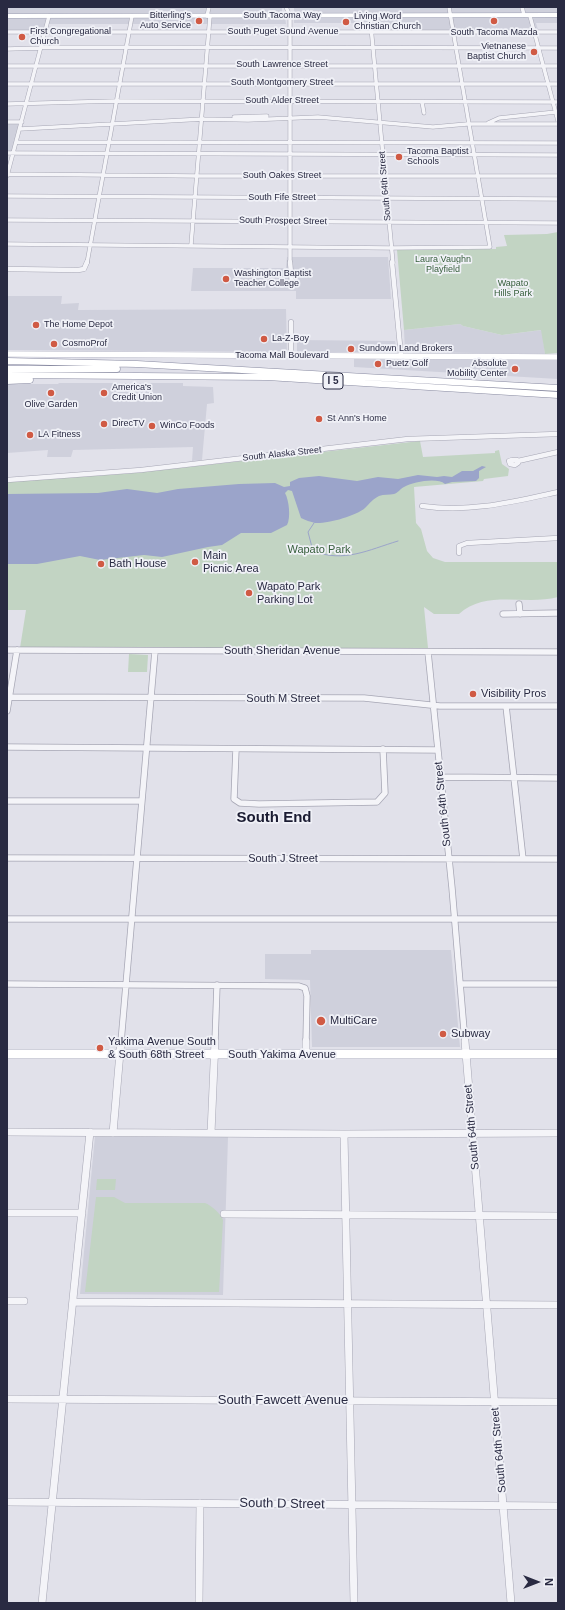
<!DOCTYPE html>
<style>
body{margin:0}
#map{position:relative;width:565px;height:1610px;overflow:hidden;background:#e1e1ea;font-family:Arial,sans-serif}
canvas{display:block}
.frame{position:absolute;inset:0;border:8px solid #292a42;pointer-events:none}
.north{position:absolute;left:517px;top:1562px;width:40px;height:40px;-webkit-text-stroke:3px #f0f1f7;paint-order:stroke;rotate:90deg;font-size:11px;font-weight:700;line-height:16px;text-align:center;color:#292a42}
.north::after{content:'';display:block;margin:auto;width:14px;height:18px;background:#292a42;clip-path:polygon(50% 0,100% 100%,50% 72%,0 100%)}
</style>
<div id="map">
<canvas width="565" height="1610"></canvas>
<div class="frame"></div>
<div class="north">N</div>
</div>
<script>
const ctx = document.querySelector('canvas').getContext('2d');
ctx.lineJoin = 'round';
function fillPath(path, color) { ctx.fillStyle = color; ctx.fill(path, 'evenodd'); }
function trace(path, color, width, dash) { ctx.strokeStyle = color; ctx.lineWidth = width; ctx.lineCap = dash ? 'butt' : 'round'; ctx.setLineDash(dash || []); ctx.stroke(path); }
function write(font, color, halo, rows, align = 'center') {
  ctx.font = font + ' Arial,sans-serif'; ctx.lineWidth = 3.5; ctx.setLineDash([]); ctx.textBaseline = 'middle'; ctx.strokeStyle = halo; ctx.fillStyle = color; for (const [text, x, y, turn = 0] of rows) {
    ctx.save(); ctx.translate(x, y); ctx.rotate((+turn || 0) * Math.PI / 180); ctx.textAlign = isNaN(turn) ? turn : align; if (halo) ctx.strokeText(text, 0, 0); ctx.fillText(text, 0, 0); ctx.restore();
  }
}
fillPath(new Path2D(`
 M7,7H282V13L7,14Z
 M294,7H558V13H294Z
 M285,17L286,24H46L44,31H7V18Z
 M294,17H558V23H536L538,30H374L373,23H294Z
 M7,122H22L13,153H7Z
 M287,257H388L391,299H296V291H191L193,268H286Z
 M7,296H62L61,304L79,303L78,310L286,309L287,352L7,350Z
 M460,324L463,326L502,335L542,330L545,354L405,352L404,330Z
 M297,340L395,341L397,352H297Z
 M354,359L558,360V379L354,367Z
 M59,383H183V386L213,387L214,403L207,404L202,460L192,461L193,447L73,450L71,457H47L48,450L7,453V384H58Z
 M311,950H451L460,1047H312L310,980L265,979V954H311Z
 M95,1136L228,1137L223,1295L80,1294Z`), '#cfd0dc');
fillPath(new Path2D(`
 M558,232V353L545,354L541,330L502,335L463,326L460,324L404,330L397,250L496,249V247L507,246L504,235L547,234Z
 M420,441L423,457L495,453V451L499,450L502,464L509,469L508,476L484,479L483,481L414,487L416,523L421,529L427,551L433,558L445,562H558V597C526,606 486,589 459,614H434L424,607L428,648H20L26,610H7V482L135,473Z
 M129,654L148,655L147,672H128Z
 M97,1179H116L115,1190H96Z
 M96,1197H114L125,1203H205C211,1205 221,1214 223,1220L219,1292H85Z`), '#c2d4c3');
fillPath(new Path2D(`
 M482,466L486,467L479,471V478L476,481L452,482L445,484C437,477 413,482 404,487C400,489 398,493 394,494C389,495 384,494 379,496C373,499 370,503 365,508C356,516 327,524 315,523C311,522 305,520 301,518L292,491L288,490L285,493C289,500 291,518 287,525L271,533H241L222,545L208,547L162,557L144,555L100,560L80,556L37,564H7V494L98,493L127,489L157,493L178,489L239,484L275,483L284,487L290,486V482L299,478L319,476L357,481L378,477L398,479L418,475L437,477L444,476L452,477L462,471H473Z`), '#9ba4ca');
trace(new Path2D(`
 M314,523L308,532L313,551C344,563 368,550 398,541`), '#9ba4ca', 1);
const minorFar3 = new Path2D(`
 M286,7L290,16V263
 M522,7L524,15
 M207,16L209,7
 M370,16L393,263
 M530,16L558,121
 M7,32H558
 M41,47L558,48
 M7,49L41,48
 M7,66H558
 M7,84H558
 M422,102L424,113
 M7,104L115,101L558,102
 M234,117L267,116
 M201,119L248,120L318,117L433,127L467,124H558
 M7,122H22
 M488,123L499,118L556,112
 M20,129L204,119
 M16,142L558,143
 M7,153L558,155
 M7,174L197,176H558
 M7,176L49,16
 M7,196L558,199
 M7,220L558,223
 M7,244L391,248L490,247L449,7
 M191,245L210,16
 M87,263L132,16`);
const minorFar2 = new Path2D(`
 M290,262L292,284
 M392,262L401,356
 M7,269L78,270L84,269L87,262
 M291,322V356
 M512,460H517L518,463L515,465L510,464L509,461Z
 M518,461L558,452
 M7,480L141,470L408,439L558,434
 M422,506C469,513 512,502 558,492
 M459,553V546L467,543L558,538`);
const minorFar1 = new Path2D(`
 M519,604L520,614
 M503,614L558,613
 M7,650L558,652
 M428,652L452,888L465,1042
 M7,697L364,698L440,706H558
 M506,706L523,859
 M7,711L17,650
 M7,747L438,750
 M236,749L234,799L240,803L259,804L377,802L385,793L383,749
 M441,777L558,778
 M7,801H142
 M7,858L558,859
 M7,919H558
 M7,984L299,986L305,988L307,996L306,1042
 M460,984H558
 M121,1042L155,651
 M215,1042L217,985`);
const minor = new Path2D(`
 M465,1041L511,1603
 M306,1054V1041
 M7,1132L344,1134L558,1133
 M113,1133L121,1041
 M211,1133L215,1041
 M344,1134L354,1603
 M7,1213H82
 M224,1214L558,1216
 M7,1301H24
 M73,1302L558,1305
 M7,1399L558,1402
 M7,1502L558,1506
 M42,1603L90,1132
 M199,1603L200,1503`);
const majorFar2 = new Path2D(`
 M7,16L558,15`);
const majorFar1 = new Path2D(`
 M7,354L558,357`);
const major = new Path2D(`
 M7,1054H558`);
const highway = new Path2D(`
 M7,361L137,364L558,388
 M7,369H117
 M7,375L267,377L558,395
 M7,381L30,380`);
trace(minorFar3, '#a6a6b4', 4.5);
trace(minorFar2, '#a6a6b4', 5.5);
trace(minorFar1, '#a6a6b4', 7);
trace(minor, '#a6a6b4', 8);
trace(majorFar2, '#a0a2b6', 5);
trace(majorFar1, '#a0a2b6', 6);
trace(major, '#a0a2b6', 10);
trace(highway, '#888aa1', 7);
trace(minorFar3, '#f4f4f8', 3.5);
trace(minorFar2, '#f4f4f8', 4.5);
trace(minorFar1, '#f4f4f8', 5.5);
trace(minor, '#f4f4f8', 7);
trace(majorFar2, '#fff', 4);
trace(majorFar1, '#fff', 5.5);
trace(major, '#fff', 9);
trace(highway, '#fff', 6);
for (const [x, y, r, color] of [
 [199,21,4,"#d05a44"],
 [494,21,4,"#d05a44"],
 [346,22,4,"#d05a44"],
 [22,37,4,"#d05a44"],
 [534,52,4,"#d05a44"],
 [399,157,4,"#d05a44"],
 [226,279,4,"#d05a44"],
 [36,325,4,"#d05a44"],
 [264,339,4,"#d05a44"],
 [54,344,4,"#d05a44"],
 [351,349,4,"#d05a44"],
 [378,364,4,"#d05a44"],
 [515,369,4,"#d05a44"],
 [51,393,4,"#d05a44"],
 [104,393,4,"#d05a44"],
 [319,419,4,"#d05a44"],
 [104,424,4,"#d05a44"],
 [152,426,4,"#d05a44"],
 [30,435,4,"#d05a44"],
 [195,562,4,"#d05a44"],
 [101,564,4,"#d05a44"],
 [249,593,4,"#d05a44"],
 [473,694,4,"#d05a44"],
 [321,1021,5,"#d05a44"],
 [443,1034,4,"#d05a44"],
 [100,1048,4,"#d05a44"]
]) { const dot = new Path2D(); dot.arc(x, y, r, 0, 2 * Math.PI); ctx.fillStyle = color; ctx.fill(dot); trace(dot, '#f0f1f7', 1.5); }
write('9px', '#292a42', '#f0f1f7', [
 ["Bitterling's",191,16,"right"],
 ["Auto Service",191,26,"right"],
 ["Living Word",354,17],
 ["Christian Church",354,27],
 ["First Congregational",30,32],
 ["Church",30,42],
 ["South Tacoma Mazda",494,33,"center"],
 ["Vietnanese",526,47,"right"],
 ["Baptist Church",526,57,"right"],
 ["Tacoma Baptist",407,152],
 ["Schools",407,162],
 ["Washington Baptist",234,274],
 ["Teacher College",234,284],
 ["The Home Depot",44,325],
 ["La-Z-Boy",272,339],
 ["CosmoProf",62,344],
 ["Sundown Land Brokers",359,349],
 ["Puetz Golf",386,364],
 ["Absolute",507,364,"right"],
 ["Mobility Center",507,374,"right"],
 ["America's",112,388],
 ["Credit Union",112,398],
 ["Olive Garden",51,405,"center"],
 ["St Ann's Home",327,419],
 ["DirecTV",112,424],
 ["WinCo Foods",160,426],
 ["LA Fitness",38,435]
], 'left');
write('9px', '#292a42', '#f0f1f7', [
 ["South Tacoma Way",282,16],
 ["South Puget Sound Avenue",283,32],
 ["South Lawrence Street",282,65],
 ["South Montgomery Street",282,83],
 ["South Alder Street",282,101],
 ["South Oakes Street",282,176],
 ["South 64th Street",385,186,-95],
 ["South Fife Street",282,198],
 ["South Prospect Street",283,221,1],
 ["Tacoma Mall Boulevard",282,356],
 ["South Alaska Street",282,454,-6]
]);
write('9px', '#365e3b', '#f0f1f7', [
 ["Laura Vaughn",443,260],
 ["Playfield",443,270],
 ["Wapato",513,284],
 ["Hills Park",513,294]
]);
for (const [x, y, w] of [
 [333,381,20]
]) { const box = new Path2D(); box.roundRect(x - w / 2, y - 8, w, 16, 3); ctx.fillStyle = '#f0f1f7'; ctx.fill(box); trace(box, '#292a42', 1); }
write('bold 10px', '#292a42', null, [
 ["I 5",333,381]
]);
write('11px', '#365e3b', '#f0f1f7', [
 ["Wapato Park",319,550]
]);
write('11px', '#292a42', '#f0f1f7', [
 ["Main",203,556],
 ["Picnic Area",203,569],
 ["Bath House",109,564],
 ["Wapato Park",257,587],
 ["Parking Lot",257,600],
 ["Visibility Pros",481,694],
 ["MultiCare",330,1021],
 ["Subway",451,1034],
 ["Yakima Avenue South",108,1042],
 ["& South 68th Street",108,1055]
], 'left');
write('11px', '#292a42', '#f0f1f7', [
 ["South Sheridan Avenue",282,651],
 ["South M Street",283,699],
 ["South 64th Street",443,804,-96],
 ["South J Street",283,859],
 ["South Yakima Avenue",282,1055],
 ["South 64th Street",472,1127,-95],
 ["South 64th Street",499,1450,-95]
]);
write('13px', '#292a42', '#f0f1f7', [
 ["South Fawcett Avenue",283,1400],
 ["South D Street",282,1504,1]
]);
write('bold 15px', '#1b1c32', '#f0f1f7', [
 ["South End",274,818]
]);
</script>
